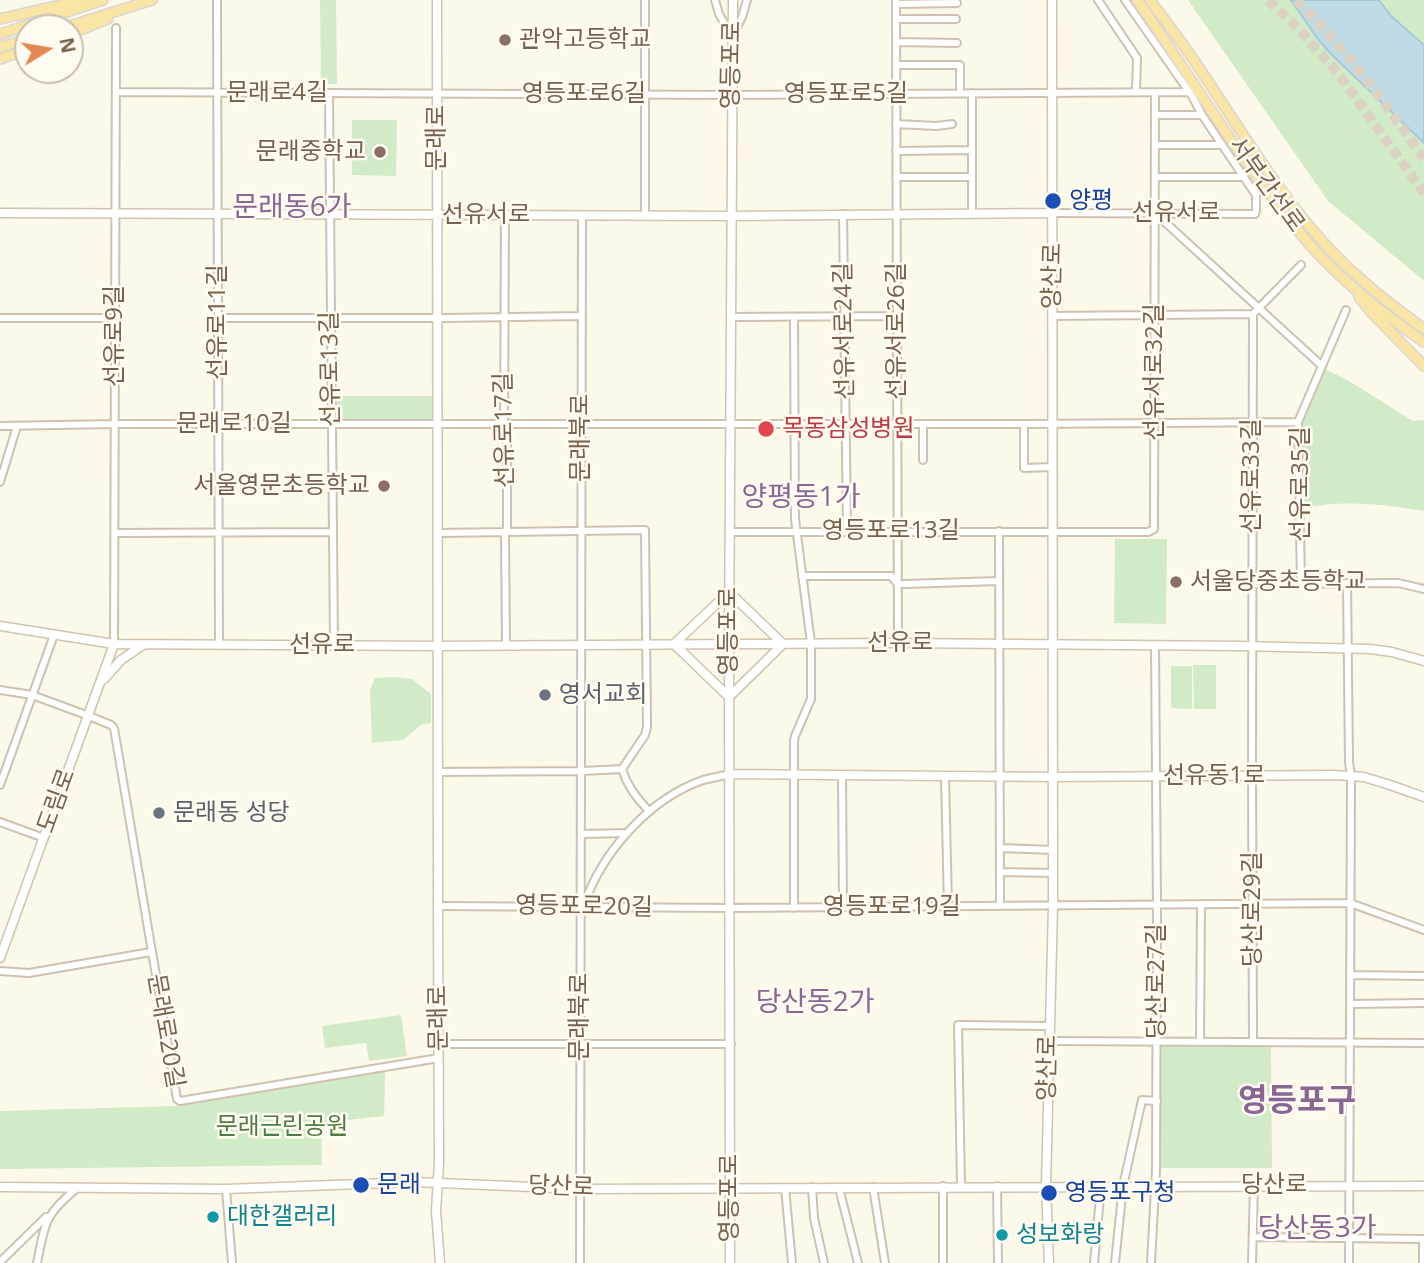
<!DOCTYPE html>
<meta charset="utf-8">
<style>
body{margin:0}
#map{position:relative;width:1424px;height:1263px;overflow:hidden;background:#fcf8ea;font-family:"Open Sans",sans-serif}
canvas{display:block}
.north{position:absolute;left:14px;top:14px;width:70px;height:70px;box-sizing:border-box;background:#fffbf1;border:2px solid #c9beaf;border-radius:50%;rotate:79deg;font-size:19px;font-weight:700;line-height:28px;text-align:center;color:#78624d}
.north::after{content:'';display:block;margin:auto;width:24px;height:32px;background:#e38753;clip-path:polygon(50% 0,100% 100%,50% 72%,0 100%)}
</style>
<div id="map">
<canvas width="1424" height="1263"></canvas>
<div class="north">N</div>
</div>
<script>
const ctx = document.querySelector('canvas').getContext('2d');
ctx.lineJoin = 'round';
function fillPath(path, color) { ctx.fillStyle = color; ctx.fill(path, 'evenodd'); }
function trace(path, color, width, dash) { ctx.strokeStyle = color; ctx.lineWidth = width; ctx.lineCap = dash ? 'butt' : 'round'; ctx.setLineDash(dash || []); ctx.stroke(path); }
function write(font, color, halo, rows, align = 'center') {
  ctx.font = font + ' "Open Sans","Noto Sans KR",sans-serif'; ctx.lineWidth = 5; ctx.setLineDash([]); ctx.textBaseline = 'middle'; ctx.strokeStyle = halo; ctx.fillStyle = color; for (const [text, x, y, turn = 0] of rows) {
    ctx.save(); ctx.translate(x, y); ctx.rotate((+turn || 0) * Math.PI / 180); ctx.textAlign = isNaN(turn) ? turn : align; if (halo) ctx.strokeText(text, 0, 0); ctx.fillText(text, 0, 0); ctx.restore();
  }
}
fillPath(new Path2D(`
 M320,0H336L337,84H321Z
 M1188,0H1424V281L1328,201Z
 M352,120H397L396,176L352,175Z
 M1325,369L1349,381L1413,421L1424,420V511C1382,504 1344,500 1302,508L1301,422Z
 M338,396H432V421H336Z
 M1115,539H1167L1166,624L1114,623Z
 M1193,665H1216V709H1194Z
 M1171,666H1192V709L1171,708Z
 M394,677L412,679L431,694V723L421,725L403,740L372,743L370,690L375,678Z
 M401,1015L407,1056L369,1061L366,1043L325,1048L322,1026Z
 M1160,1046H1271L1272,1168H1161Z
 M385,1071L384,1116L321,1123L322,1165L0,1169V1111L178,1106Z`), '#d1ebc8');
const water = new Path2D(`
 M1291,0H1379L1391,16L1424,45V143L1331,54L1317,38Z`);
fillPath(water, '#bedbe6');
trace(water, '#a5c9d8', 2);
trace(new Path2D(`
 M1268,0L1293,23L1337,72L1424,193
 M1296,0C1345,48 1385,103 1424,159`), '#dbd2c3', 10, [10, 5]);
const street = new Path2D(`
 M217,0L219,645
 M715,0L719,14L732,37
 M896,0L898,643
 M1098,0L1137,58L1136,92
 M896,4L957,3
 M896,19H956
 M733,35L742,17L747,0
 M896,42L957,43
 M896,65H960V93
 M117,92L731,95L1188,92
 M329,93L334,645
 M972,93V213
 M1155,115H1202
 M896,124L936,126L952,124
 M1155,145H1222
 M896,151L972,150
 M896,177H972
 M1155,177H1242
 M1053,213L1255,214L1256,211V195L1202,115L1192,96L1125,0
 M1155,213L1322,366
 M843,214L847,532
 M505,215L504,424L507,430V529L505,532L506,645
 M645,215V0
 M1052,316L1253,314
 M731,317L897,316
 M0,318H115
 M218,318H444L581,316
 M1024,424V468L1052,467
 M0,426L115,424H1024L1298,422
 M923,460V424
 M0,482L17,426
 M999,531L1000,906
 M730,532H1148L1154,529L1155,92
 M115,533L333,532
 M438,533L645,530L647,727L645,735L622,769
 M802,576H891L898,584H905L999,581
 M1347,583L1349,762L1351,776L1349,1263
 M1252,584L1398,583L1424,589
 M1301,584L1298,422L1346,310
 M114,644L116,28
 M0,690L32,695L89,716L111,725L114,728L177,1099L180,1101L439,1058
 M622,769C627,786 637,799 649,811
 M438,772L582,771L622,769
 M842,775L843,907
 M945,776L948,906
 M0,785L54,635
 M0,822L44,838
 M581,834L627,833
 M1000,848L1053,850
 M1000,872L1053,873
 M438,906L730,908L1350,903L1424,930
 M582,907L584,905C602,852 649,799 703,780C712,778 721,776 730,774
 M794,908V741L795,736L811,699V643L795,519L794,317
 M0,971L29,973L151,952
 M1350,975L1424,976
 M1350,1004L1424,1003
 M1049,1041L1424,1043
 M1200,1042L1201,904
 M1253,1042L1252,763L1253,314L1301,265
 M439,1044H731
 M943,1186V1263
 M961,1186L958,1025L1049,1026
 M997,1186L998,1263
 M812,1187L814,1218L824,1263
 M873,1187L885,1263
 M785,1188L792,1263
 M839,1188L858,1263
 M226,1189L232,1263
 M1253,1237L1424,1239
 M0,1262L46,1217
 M37,1263C45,1224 44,1215 76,1189
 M580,1263L582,215
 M1094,1263L1101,1186
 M1115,1263L1123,1186L1142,1100L1157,1101
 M1151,1263L1156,1170L1157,905L1155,646
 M1252,1263L1254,1185
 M1423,1263V1239`);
const secondary = new Path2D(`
 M437,0L438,906L439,1162L436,1211L440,1263
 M0,213L730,216L1053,213
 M729,592L783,644L729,697L674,644Z
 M0,626L114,644L438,646L898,643L1239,646L1370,649L1392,652L1424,661
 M104,679L121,660L143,645
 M730,774L1053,777L1334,775L1364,777L1390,785L1424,797
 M0,958L114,644
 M0,1187L226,1189L415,1182L580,1189L1424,1186
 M730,1263L729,644L733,0
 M1049,1263L1046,1186L1053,906L1052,0`);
const primary = new Path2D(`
 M1137,0C1194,81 1246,170 1310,245C1343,282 1383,314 1424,342
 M1150,0C1164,19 1178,37 1191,56C1232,116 1269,179 1316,234C1347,271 1386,301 1424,329
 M0,19L82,0
 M63,28L152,0
 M0,34L103,0
 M70,34L108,19
 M0,47L28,39
 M0,59L28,49
 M1359,297L1371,312L1424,366`);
trace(street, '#cfc1af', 10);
trace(secondary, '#d2c3ad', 11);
trace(primary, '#dcd6d1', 12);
trace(street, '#fff', 6);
trace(secondary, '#fff', 8);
trace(primary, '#f9e5a5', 9);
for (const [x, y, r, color] of [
 [505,40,7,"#8d6e63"],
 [380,152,7,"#8d6e63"],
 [1053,201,9,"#1a4fb4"],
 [766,429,9,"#e0444e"],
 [384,486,7,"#8d6e63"],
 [1176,582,7,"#8d6e63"],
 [545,695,7,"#6b7280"],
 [159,813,7,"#6b7280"],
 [361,1185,9,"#1a4fb4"],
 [1049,1193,9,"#1a4fb4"],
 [213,1217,7,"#0f9aa8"],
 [1002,1235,7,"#0f9aa8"]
]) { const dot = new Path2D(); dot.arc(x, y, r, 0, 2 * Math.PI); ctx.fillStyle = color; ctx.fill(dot); trace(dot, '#fffbf1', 2.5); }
write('24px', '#785e54', '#fffbf1', [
 ["관악고등학교",519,40],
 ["문래중학교",366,152,"right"],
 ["서울영문초등학교",370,486,"right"],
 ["서울당중초등학교",1190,582]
], 'left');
write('24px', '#78624d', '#fffbf1', [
 ["영등포로",732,65,-89],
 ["문래로4길",277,93],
 ["영등포로6길",584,94],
 ["영등포로5길",846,94],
 ["문래로",437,138,-90],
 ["서부간선로",1266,185,54],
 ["선유서로",1176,213],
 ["선유서로",486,215],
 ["양산로",1053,276,-89],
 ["선유로11길",218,322,-90],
 ["선유서로24길",845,331,-91],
 ["선유서로26길",897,331,-90],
 ["선유로9길",115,336,-90],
 ["선유로13길",331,369,-91],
 ["선유서로32길",1155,372,-90],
 ["문래로10길",234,424],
 ["선유로17길",505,430,-91],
 ["문래북로",581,438,-90],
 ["선유로33길",1252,476,-90],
 ["선유로35길",1301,484,-90],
 ["영등포로13길",891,531],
 ["영등포로",729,631,-90],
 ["선유로",900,643],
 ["선유로",322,645],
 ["선유동1로",1214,776],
 ["도림로",57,801,-70],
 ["영등포로20길",584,907,1],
 ["영등포로19길",892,907],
 ["당산로29길",1253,909,-90],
 ["당산로27길",1157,981,-90],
 ["문래북로",580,1017,-90],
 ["문래로",439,1018,-91],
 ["문래로20길",165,1031,80],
 ["양산로",1048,1068,-89],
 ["당산로",1274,1185],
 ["당산로",561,1187,2],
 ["영등포로",730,1198,-90]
]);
write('24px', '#164399', '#fffbf1', [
 ["양평",1069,201],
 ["문래",377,1185],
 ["영등포구청",1065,1193]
], 'left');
write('24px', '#be3a42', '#fffbf1', [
 ["목동삼성병원",782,429]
], 'left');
write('24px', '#5b616d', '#fffbf1', [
 ["영서교회",559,695],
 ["문래동 성당",173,813]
], 'left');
write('24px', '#4d7d45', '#fffbf1', [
 ["문래근린공원",282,1127]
]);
write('24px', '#0d838f', '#fffbf1', [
 ["대한갤러리",227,1217],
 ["성보화랑",1016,1235]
], 'left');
write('28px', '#8a6693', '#fffbf1', [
 ["문래동6가",292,208],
 ["양평동1가",801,498],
 ["당산동2가",815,1003],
 ["당산동3가",1317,1229]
]);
write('bold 32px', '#8a6693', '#fffbf1', [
 ["영등포구",1297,1102]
]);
</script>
